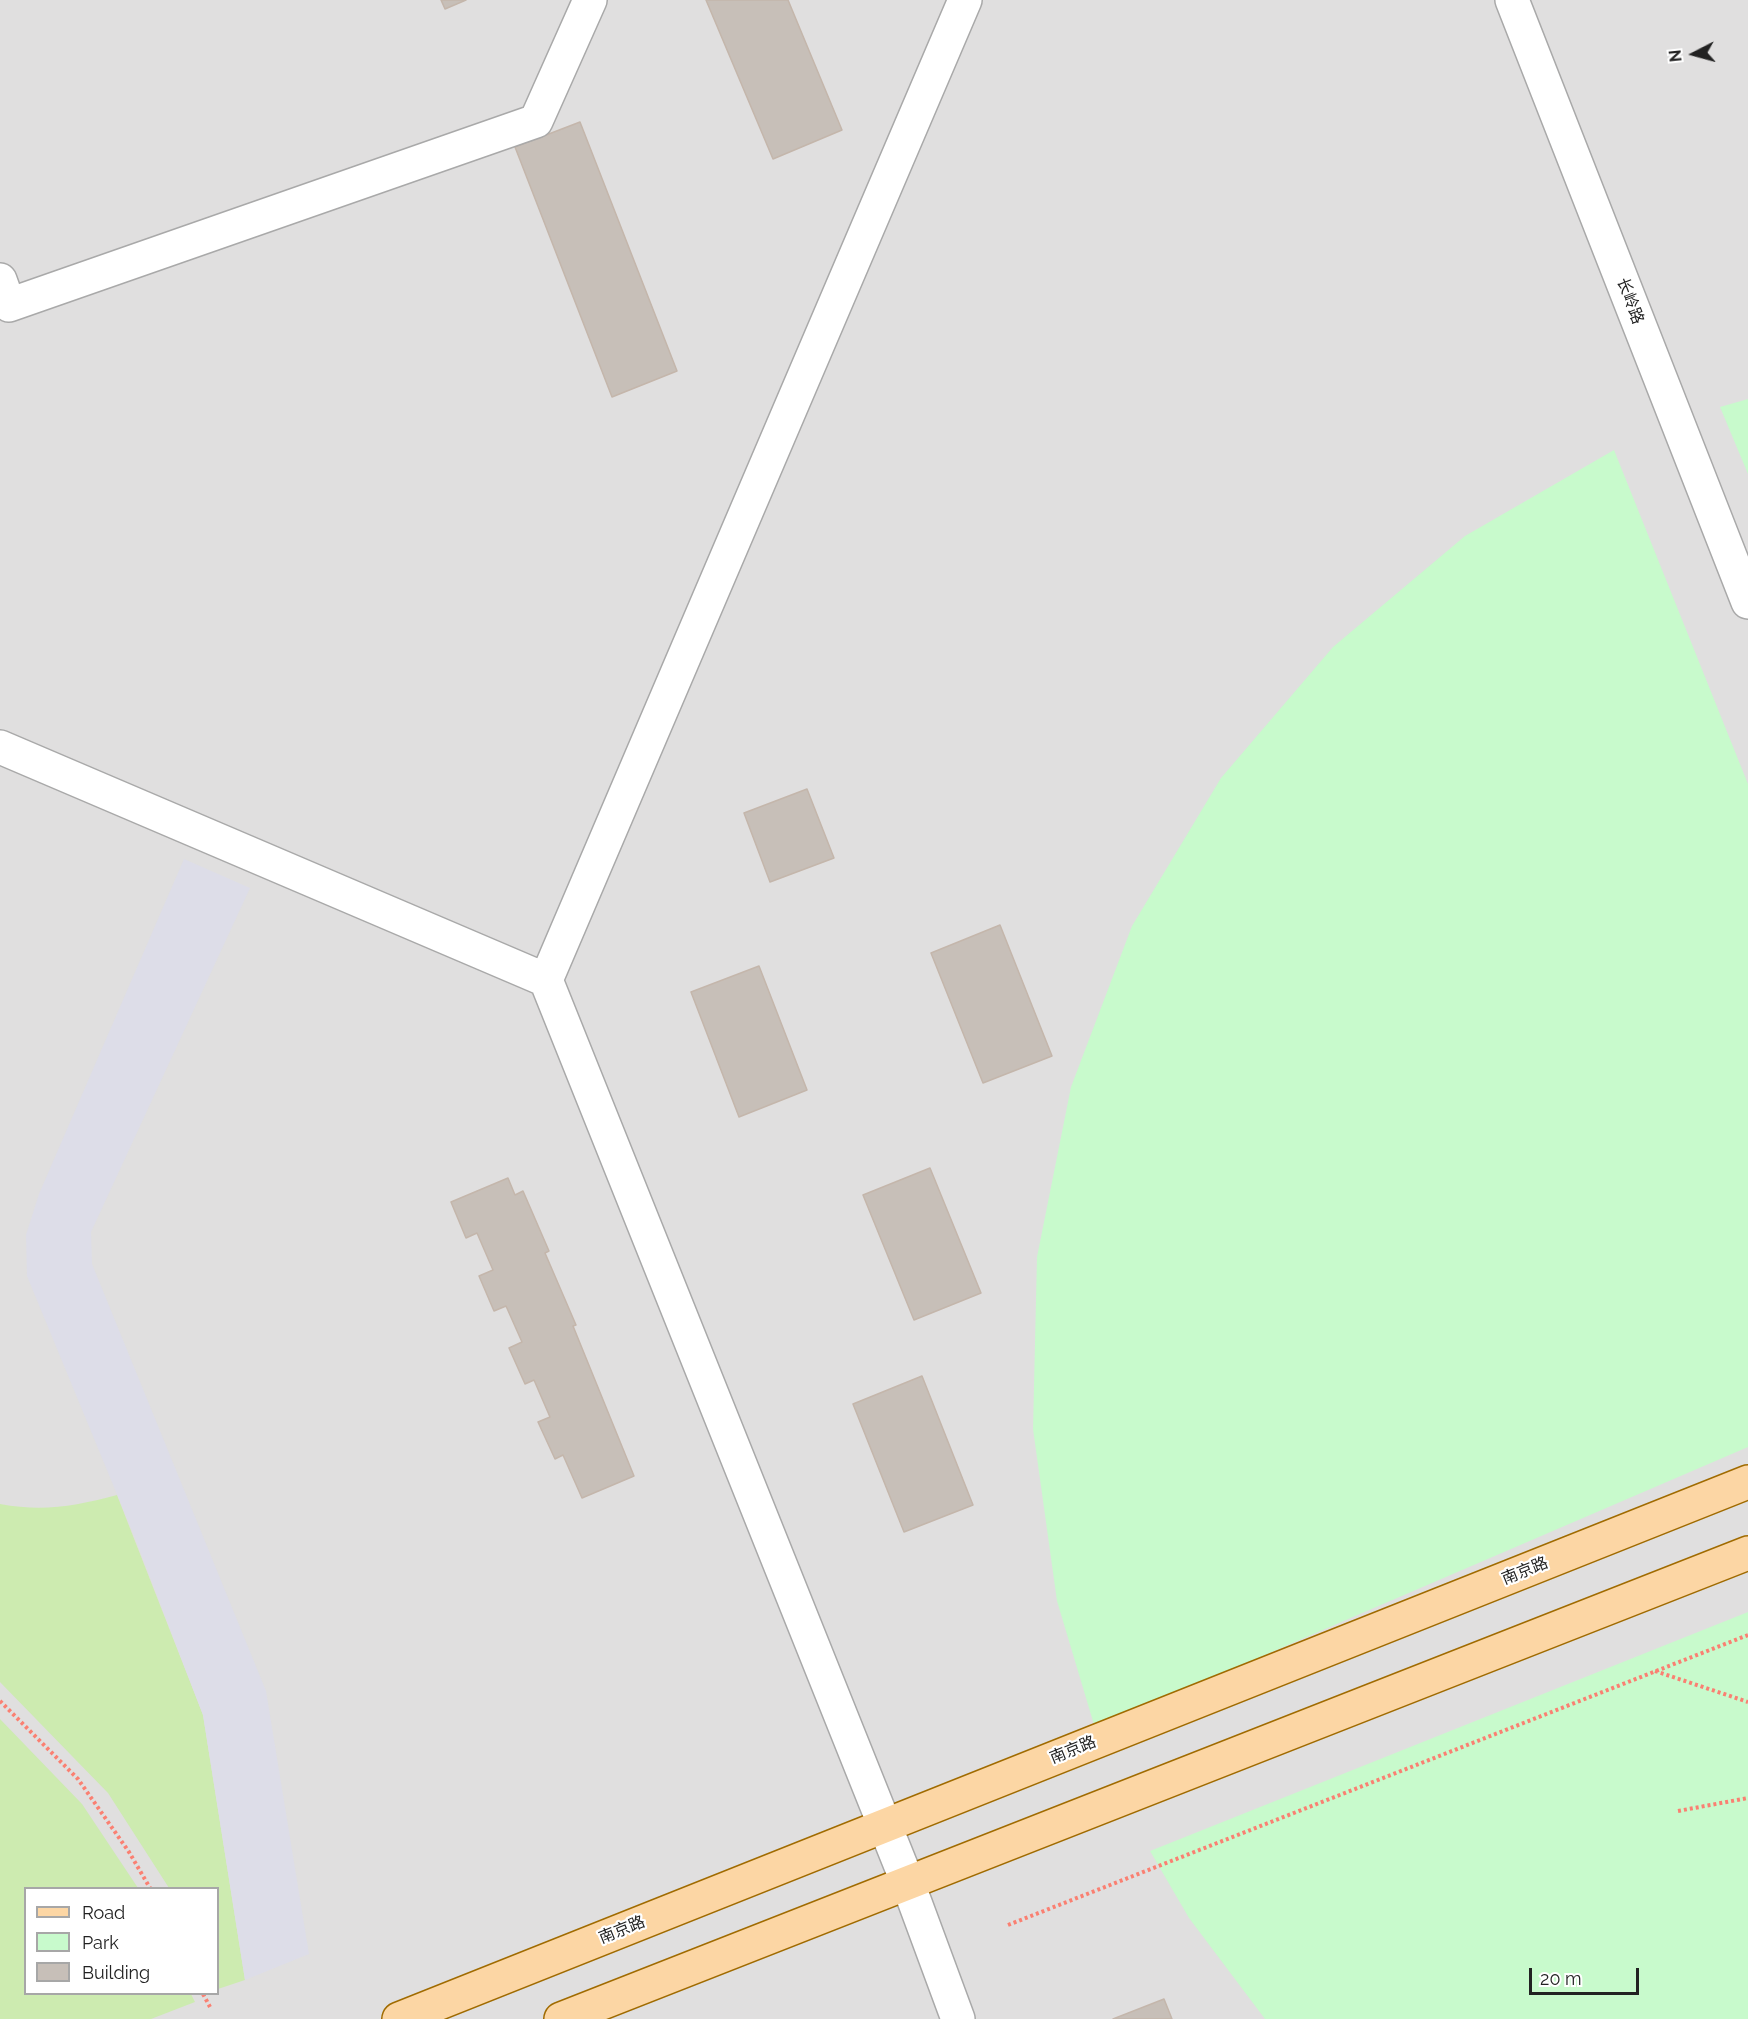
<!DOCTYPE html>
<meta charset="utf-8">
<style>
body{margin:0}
#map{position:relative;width:1748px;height:2019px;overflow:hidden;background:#f2efe9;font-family:Raleway,sans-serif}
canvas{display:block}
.legend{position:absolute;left:24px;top:1887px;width:195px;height:108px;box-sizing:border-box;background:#fff;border:2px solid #a7a7a7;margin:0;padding:8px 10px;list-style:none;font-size:18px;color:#222}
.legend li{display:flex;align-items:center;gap:12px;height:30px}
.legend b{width:30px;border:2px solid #a7a7a7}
.north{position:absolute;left:1664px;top:24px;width:60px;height:60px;-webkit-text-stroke:4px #fff;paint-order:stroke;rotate:264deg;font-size:16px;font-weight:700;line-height:24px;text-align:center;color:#222}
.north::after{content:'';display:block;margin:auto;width:21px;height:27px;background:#222;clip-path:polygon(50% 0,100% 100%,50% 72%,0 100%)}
.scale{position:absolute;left:1529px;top:1968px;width:110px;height:27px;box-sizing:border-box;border:3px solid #222;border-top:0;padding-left:8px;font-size:18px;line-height:21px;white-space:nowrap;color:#222;-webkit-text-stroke:4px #fff;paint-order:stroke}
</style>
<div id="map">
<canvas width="1748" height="2019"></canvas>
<ul class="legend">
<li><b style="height:8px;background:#fcd6a4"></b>Road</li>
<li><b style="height:16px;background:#c8facc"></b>Park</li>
<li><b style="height:16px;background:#c7bfb8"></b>Building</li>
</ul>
<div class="north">N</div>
<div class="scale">20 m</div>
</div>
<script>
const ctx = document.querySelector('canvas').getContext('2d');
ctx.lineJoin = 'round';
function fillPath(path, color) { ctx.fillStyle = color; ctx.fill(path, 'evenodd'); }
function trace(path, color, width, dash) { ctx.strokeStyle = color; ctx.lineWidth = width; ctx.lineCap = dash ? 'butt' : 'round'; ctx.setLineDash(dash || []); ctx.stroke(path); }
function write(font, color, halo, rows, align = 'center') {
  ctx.font = font + ' Raleway,"Noto Sans SC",sans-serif'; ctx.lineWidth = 4.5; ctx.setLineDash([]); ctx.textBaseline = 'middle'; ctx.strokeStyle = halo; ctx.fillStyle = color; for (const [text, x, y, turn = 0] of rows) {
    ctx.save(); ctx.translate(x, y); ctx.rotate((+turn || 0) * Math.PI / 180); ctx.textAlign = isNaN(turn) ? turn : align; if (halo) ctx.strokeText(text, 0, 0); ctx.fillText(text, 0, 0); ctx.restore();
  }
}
fillPath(new Path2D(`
 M0,0H1748V2019H0ZM26,1888H218V1994H26Z`), '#e0dfdf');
fillPath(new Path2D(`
 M117,1495L203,1715L245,1980L218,1989V1888H169L108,1793L0,1682V1504C44,1512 75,1506 117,1495Z
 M0,1719L82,1804L138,1888H26V1994H191L195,2002L151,2019H0Z`), '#cdebb0');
fillPath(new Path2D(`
 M1748,399V474L1720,407Z
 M1614,450L1748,784V1447L1095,1728L1057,1601L1033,1429L1037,1257L1071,1087L1132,926L1221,778L1333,647L1465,536Z
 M1748,1612V2019H1265L1189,1918L1150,1851Z`), '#c8facc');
fillPath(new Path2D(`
 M184,859L250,888L91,1232L92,1264L266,1691L309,1954L245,1980L203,1715L135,1538L27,1276L26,1235L39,1194Z`), '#dddde8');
const building = new Path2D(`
 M441,0H466L445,9Z
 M706,0H788L842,130L773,159Z
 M580,122L677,371L612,397L515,147Z
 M807,789L834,858L770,882L744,813Z
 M1000,925L1052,1056L983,1083L931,953Z
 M759,966L807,1090L739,1117L691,992Z
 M930,1168L981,1293L914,1320L863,1195Z
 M508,1178L515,1195L523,1191L549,1251L545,1253L576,1325L573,1326L634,1476L582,1498L563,1455L555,1459L538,1422L550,1417L534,1380L525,1384L509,1348L522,1342L506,1306L494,1311L479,1276L493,1270L477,1233L466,1238L451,1202Z
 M922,1376L973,1505L904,1532L853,1404Z
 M1164,1999L1172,2019H1113Z`);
fillPath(building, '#c7bfb8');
trace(building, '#c4b6ab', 1.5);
const minor = new Path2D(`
 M1512,0L1748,602
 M0,280L9,305L536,121L590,0
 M0,747L546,980
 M958,2019L907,1881L546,980L965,0`);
const major = new Path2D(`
 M399,2019L1748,1482
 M561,2019L1748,1553`);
trace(minor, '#a9a9a9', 36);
trace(major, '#a06b00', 36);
trace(new Path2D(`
 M1655,1671L1748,1702
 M0,1701L78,1779L129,1852L150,1888
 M1678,1811L1748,1798
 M1008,1925L1748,1635
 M203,1994L210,2007`), '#fa8072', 4, [3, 3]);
trace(minor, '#fff', 33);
trace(major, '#fcd6a4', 33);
write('16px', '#222', '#fff', [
 ["长岭路",1630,301,69],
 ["南京路",1525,1571,-22],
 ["南京路",1073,1750,-22],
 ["南京路",622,1930,-22]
]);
</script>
